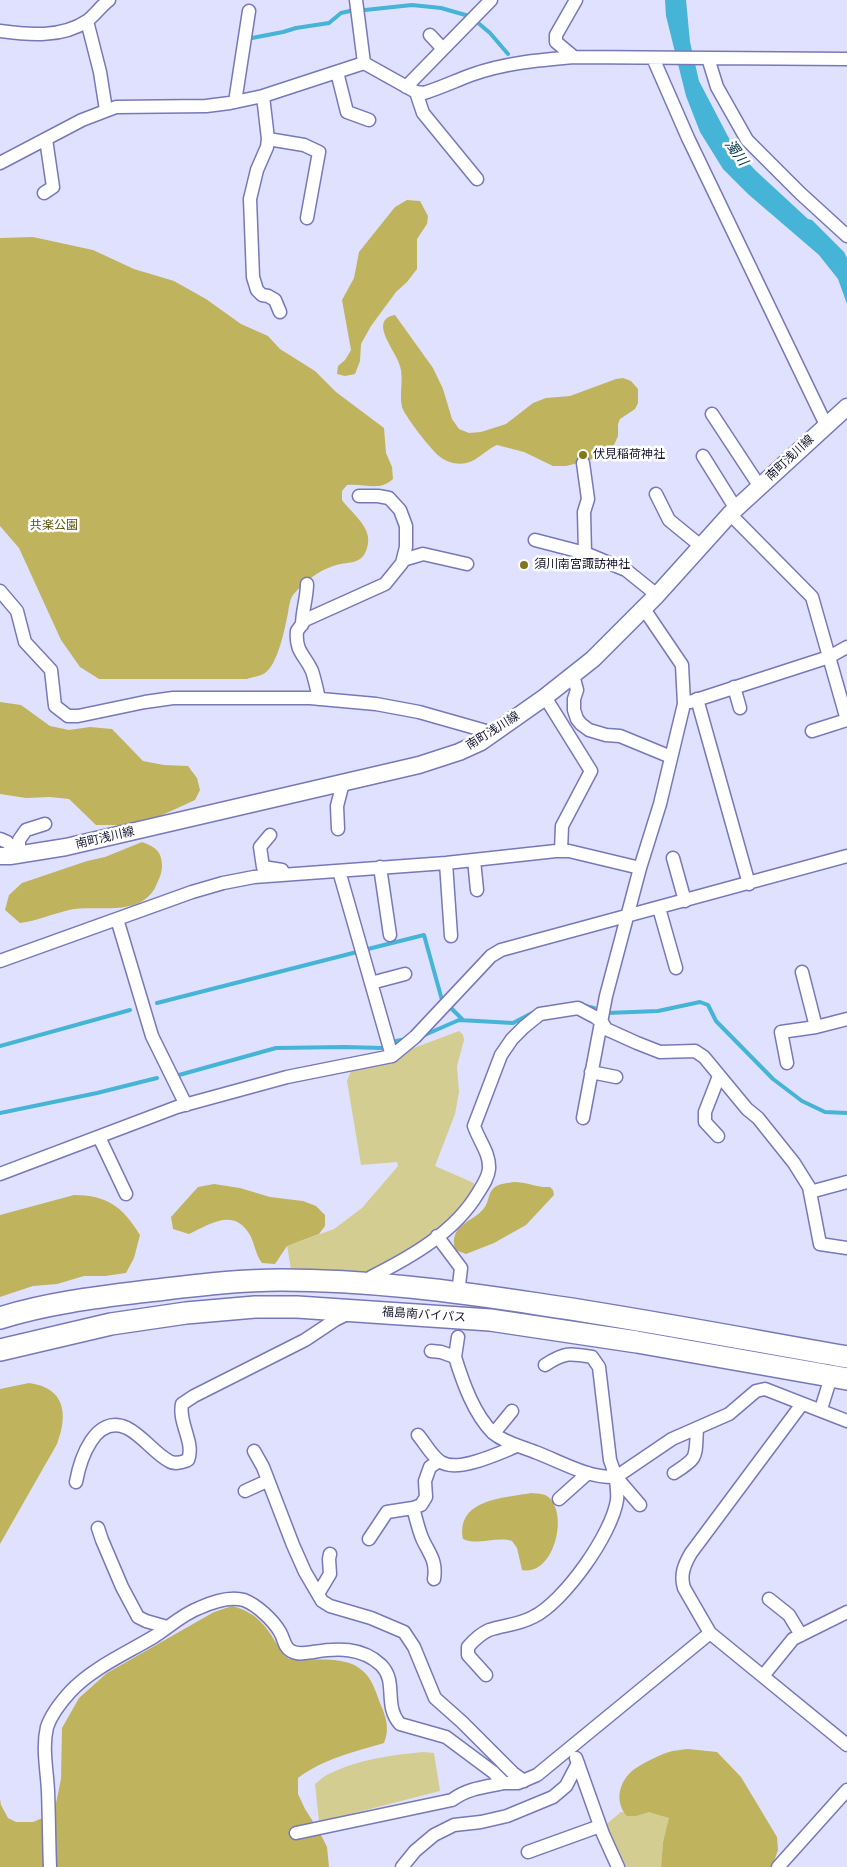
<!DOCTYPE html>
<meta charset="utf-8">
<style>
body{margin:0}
canvas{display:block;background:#dfe1fe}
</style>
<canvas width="847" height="1867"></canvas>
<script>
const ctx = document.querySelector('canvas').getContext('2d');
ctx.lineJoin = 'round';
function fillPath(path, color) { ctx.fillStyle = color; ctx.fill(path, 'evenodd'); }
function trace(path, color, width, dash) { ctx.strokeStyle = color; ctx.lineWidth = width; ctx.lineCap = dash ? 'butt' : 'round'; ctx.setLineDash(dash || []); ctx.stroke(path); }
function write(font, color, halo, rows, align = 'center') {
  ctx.font = font + ' "Open Sans","Noto Sans JP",sans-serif'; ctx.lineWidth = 5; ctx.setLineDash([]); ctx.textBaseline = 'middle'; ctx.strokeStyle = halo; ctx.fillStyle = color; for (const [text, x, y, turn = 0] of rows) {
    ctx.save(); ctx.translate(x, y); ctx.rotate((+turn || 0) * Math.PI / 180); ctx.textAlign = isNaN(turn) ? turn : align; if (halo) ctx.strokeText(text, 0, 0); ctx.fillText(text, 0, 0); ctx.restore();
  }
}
fillPath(new Path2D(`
 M459,1031L463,1035L464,1040L457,1066L459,1092L455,1114L435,1166L474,1183V1192L457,1212L434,1236L366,1274L291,1269L287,1246L334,1229L362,1208L398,1166L397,1162L361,1165L347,1081L352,1068L403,1052Z
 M423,1752L434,1753L440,1791L319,1822L315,1784C320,1780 325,1775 331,1773C359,1759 393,1755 423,1752Z
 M655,1805L670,1817L663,1842L661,1867H621L603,1827L621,1812L636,1811Z`), '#d4cd91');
fillPath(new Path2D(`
 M407,200L420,201L428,216L427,224L417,239V269L407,282L396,292L371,326L361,344L360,361L355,374L345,376L337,374L338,366L345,360L351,350L342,300L354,278L359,252L395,207Z
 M33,237L93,250L134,269L174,281L206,299L241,324L268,336L280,349L315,371L336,392L384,428L386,453L392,467L393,479C379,492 365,483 347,485L342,491V500C352,514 374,528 367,548C362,566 347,561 333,566C318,571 304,582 293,595C290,599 289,607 288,613C285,628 278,664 265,673C261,676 252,677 247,679H99L80,667L61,640L19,548L0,526V238Z
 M395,315L433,368L443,389L452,419L459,429L469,433L481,432L506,424L533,403L546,398L570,396L616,379L623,378L631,381L638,389V403L635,409L620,419L618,424V436L614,445L590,460L566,466H553L524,452L497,445C480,453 474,467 453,463C449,462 442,459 439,456C432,451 404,415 402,407C399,394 404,379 400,366C397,352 367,320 395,315Z
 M0,702L21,705L50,726L69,730L90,727L112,729L143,761L164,765L188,766L197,778L200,790L195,800L160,816L121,825H96L69,799L50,797L26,798L0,794Z
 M142,842C155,847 162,851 162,866C162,874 158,881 155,888C138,918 96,904 69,910C52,914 37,921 20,923L5,910L9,895L22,883L87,861L105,857Z
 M514,1182C527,1182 537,1188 550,1187L553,1190L554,1195L526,1225L494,1243L466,1254L455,1250C448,1222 476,1223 486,1205C489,1199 489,1191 495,1187C500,1183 509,1183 514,1182Z
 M214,1184L240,1188L270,1197L303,1201L316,1206L325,1215V1226L319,1234L287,1246L275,1264L262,1263C255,1254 255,1244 250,1235C234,1207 210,1224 189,1234L173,1229L171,1217L198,1187Z
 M74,1195C107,1195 123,1207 140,1235L134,1258L126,1273L105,1276H84L57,1284L33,1286L0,1297V1215Z
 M29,1383C66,1388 68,1415 57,1444L0,1544V1389Z
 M531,1493C537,1494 542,1493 547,1496C570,1512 554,1577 522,1570L517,1548L512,1541C496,1536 478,1546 463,1539C456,1499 504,1498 531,1493Z
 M232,1606C261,1613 269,1632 284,1655L289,1659C315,1662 352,1652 369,1678C374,1685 377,1695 380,1703C386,1717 390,1728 384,1743C354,1752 323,1759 298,1778V1794L305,1809L319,1831L327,1847L329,1867H0V1799L1,1805L8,1818L16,1822H33L50,1815L55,1808L61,1779L62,1728L79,1698L107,1673L214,1612Z
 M688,1749L717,1752L741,1777L777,1837L778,1850L772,1867H661L663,1842L669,1818L649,1812L636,1816H627C615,1803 618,1784 631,1772C637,1766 661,1754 669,1752C675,1750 682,1750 688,1749Z`), '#bfb45d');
fillPath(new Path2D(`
 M665,0H686L690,42L699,81L733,146L755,170L808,219L812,220L844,252L847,258V304L838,279L819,255L748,194L723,169L700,132L686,96L666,16Z`), '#46b4d6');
trace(new Path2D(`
 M365,10L412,5L441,8L469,16
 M477,22L490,33L508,54
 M252,38L283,32L296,28L329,23L341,13L350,11
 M368,949L424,935L442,1000
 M157,1003L357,952
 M585,1006L594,1008
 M450,1007L463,1020
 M607,1013L658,1011L700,1002L708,1005L716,1021L773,1079L802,1101L825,1112L847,1113
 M420,1037L459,1020L513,1023L534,1012
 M392,1042L401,1040
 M0,1046L130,1010
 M179,1075L276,1048L344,1047L383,1048
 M0,1113L97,1093L157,1078`), '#46b4d6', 4);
const minor = new Path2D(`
 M356,0L364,63
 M87,21L100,72L106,110
 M0,31C28,35 62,38 87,21C95,15 101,6 109,0
 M430,35L443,49
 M574,57L556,42V35L576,0
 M653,58L688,138L826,425
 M708,58L717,87L747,140L800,193L847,236
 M337,72L347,112L369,120
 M406,87L491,0
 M416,92L423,113L477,179
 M263,96L268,139L267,147L257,170L250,199L253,277L257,290L262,295L268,296L275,300L280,312
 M235,102L249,11
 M268,139L304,145L319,152L307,218
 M0,163L82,120L116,107L206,106L230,103L263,96L364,63L416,92L424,93C440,88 455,81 471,75C504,63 539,60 574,57L847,59
 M44,193L53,187L46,139
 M712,414L760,487
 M703,456L736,509
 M583,463L588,499L584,512L585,553
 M656,494L669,520L702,547
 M730,514L812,597L847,720
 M535,540L585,553L626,570L657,595
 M403,560L423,554L467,564
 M0,591L17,611L25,642L51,670L55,706L68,716H78L145,702L173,698H310L376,704L419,712L493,733
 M302,625C302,611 307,598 307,584
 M573,675L577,690L574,699V710L577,719L581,724L589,730L606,735L620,736L671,757
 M734,687L740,708
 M545,697L591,771L562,826L561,851
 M319,699C317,690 315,680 312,671C305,655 295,652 297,631L305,620L385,584L402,563L406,547V526L400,510L389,498L378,496H359
 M697,699L749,884
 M690,702L829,657L847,647
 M812,731L847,720
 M338,829L337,806L343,783
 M270,835L260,847L263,867L282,870
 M0,839L7,842L19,855V840L26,830L45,824
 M673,858L685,901
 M474,860L477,890
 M446,863L451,936
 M380,867L390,935
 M339,871L392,1056
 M659,908L676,968
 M117,919L152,1036L186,1105
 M0,961L192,892L223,883L254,877L446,863L556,851H569L640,868
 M802,972L816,1027
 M371,983L405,974
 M787,1063L781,1032L816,1027L847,1019
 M591,1072L616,1077
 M583,1118L606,996L640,868L660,804L684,704L682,665L644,609
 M718,1136L705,1122V1112L719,1076
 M99,1137L126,1194
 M0,1174L177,1107L287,1077L392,1056L415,1037L491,956L501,950L847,856
 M810,1192L847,1182
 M437,1236L461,1268L459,1285
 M371,1277C411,1257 455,1232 478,1193C483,1185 488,1178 489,1169C490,1153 479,1141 474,1126L501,1055L512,1039L524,1027L540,1014L578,1008L595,1017L602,1022L606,1029L637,1043L660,1052L695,1051L704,1057L747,1109L758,1118L794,1163L809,1187L820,1244L847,1248
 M431,1351L441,1352L455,1357C463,1383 474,1414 493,1433C505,1443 521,1446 535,1452C562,1462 587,1478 616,1477L672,1439L729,1414L756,1391L765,1389L847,1421
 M455,1357L458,1337
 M545,1365C565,1352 570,1353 592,1357L599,1367L610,1460L616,1477L640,1505
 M802,1404L691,1553C684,1565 680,1575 684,1588L710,1633L847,1745
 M821,1409L831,1377
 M494,1433L512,1411
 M418,1435C425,1443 432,1457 441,1462C458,1473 499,1453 517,1446
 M254,1451L263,1467L293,1545L305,1572L322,1601L330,1606L371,1618L404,1632L414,1647L435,1698L462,1722L513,1773L524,1781
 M674,1473C699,1457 695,1458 697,1429
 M76,1482C80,1460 95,1413 127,1428C143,1436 154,1453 169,1461C175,1465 182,1462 188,1460C195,1442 178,1423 182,1404L194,1396L305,1340L335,1320L349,1313
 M245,1491L267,1481
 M559,1499L588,1473
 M98,1528L102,1540L122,1587L138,1617L146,1621L167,1627
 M369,1539L387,1512L413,1508
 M434,1579C437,1560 429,1554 422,1538C418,1528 416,1518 413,1508L421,1505L426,1497L425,1481L430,1467L439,1461
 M318,1594L330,1574L329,1559L330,1554
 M769,1599L789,1615L801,1635
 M486,1675L468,1655V1647C474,1640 480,1634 489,1630C504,1625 518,1625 533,1617C564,1602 612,1534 617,1500C618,1493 616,1484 616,1477
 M763,1676L793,1639L847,1612
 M576,1758L603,1834L618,1867
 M296,1833L452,1800C468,1788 485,1787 504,1783
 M528,1852L600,1826
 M50,1867C49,1842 49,1817 48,1791C47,1770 42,1748 47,1727C51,1715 61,1702 70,1692C92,1668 127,1653 155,1636C169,1627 183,1614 199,1608C212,1602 230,1596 244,1600C257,1605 273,1620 280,1632C284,1639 284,1647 291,1651C298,1655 306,1653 313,1652C337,1648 362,1647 381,1665C398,1682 383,1705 400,1724L446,1737L493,1772L504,1783H518L537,1775L710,1633
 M402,1867L415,1851L434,1835L454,1825L481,1822L507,1816L553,1797L566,1786L578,1763
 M778,1867L847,1790`);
const tertiary = new Path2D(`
 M0,856H10L66,847L419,765L459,752L481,742L545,697L593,659L657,595L730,514L847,407`);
const trunk = new Path2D(`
 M0,1318C47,1303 99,1297 148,1291C192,1286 237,1280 281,1280C367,1280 453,1291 538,1304C641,1319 744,1339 847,1357
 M0,1350L111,1324L186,1313L255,1307H297L490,1320L637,1342L847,1379`);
trace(minor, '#7778b8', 15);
trace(tertiary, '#7778b8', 19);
trace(trunk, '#7778b8', 24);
trace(minor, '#fff', 12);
trace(tertiary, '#fff', 16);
trace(trunk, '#fff', 21);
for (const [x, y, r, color] of [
 [583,455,5,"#82771b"],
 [524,565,5,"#82771b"]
]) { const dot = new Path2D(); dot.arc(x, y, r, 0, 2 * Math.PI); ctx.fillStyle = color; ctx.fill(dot); trace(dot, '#fff', 2); }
write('12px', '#13132c', '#fff', [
 ["伏見稲荷神社",593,455],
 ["須川南宮諏訪神社",534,565]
], 'left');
write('12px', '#13132c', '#fff', [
 ["南町浅川線",790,458,-43],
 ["南町浅川線",493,731,-32],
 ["南町浅川線",105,838,-13],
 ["福島南バイパス",424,1315,4]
]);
write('12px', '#58500b', '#fff', [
 ["共楽公園",54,526]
]);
write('italic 14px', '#003342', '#fff', [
 ["濁川",736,153,54]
]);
</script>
